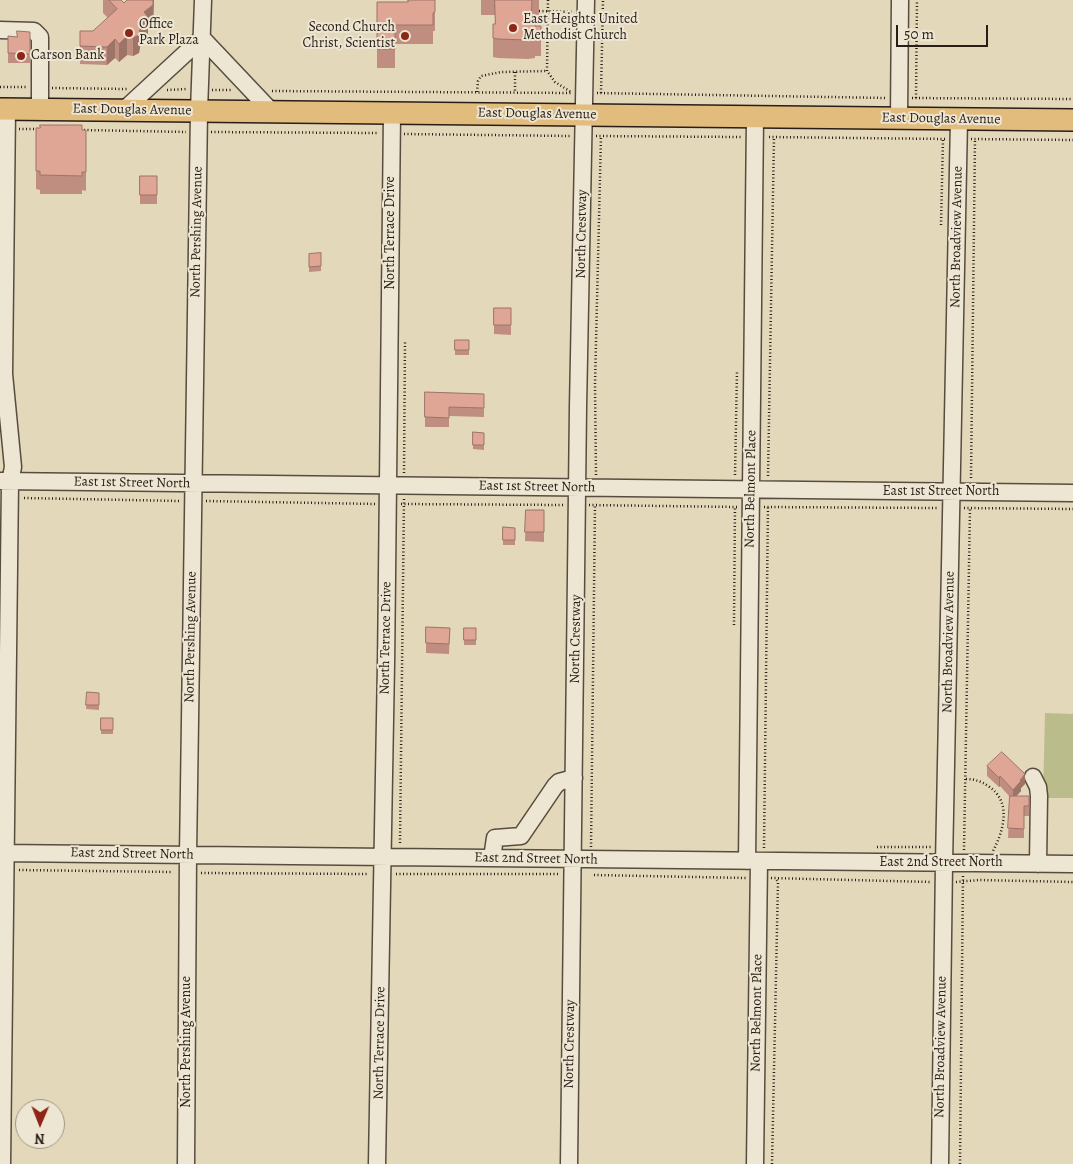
<!DOCTYPE html>
<style>
body{margin:0}
#map{position:relative;width:1073px;height:1164px;overflow:hidden;background:#e3d8ba;font-family:Alegreya,serif}
canvas{display:block}
.north{position:absolute;left:15px;top:1099px;width:50px;height:50px;box-sizing:border-box;background:#ede6d2;border:1px solid #9f9687;border-radius:50%;rotate:181deg;font-size:14px;font-weight:700;line-height:20px;text-align:center;color:#291d17}
.north::after{content:'';display:block;margin:auto;width:18px;height:22px;background:#8f2418;clip-path:polygon(50% 0,100% 100%,50% 72%,0 100%)}
.scale{position:absolute;left:896px;top:25px;width:92px;height:22px;box-sizing:border-box;border:2px solid #291d17;border-top:0;padding-left:6px;font-size:15px;line-height:18px;white-space:nowrap;color:#291d17;-webkit-text-stroke:4px #ede6d2;paint-order:stroke}
</style>
<div id="map">
<canvas width="1073" height="1164"></canvas>
<div class="north">N</div>
<div class="scale">50 m</div>
</div>
<script>
const ctx = document.querySelector('canvas').getContext('2d');
ctx.lineJoin = 'round';
function fillPath(path, color) { ctx.fillStyle = color; ctx.fill(path, 'evenodd'); }
function trace(path, color, width, dash) { ctx.strokeStyle = color; ctx.lineWidth = width; ctx.lineCap = dash ? 'butt' : 'round'; ctx.setLineDash(dash || []); ctx.stroke(path); }
function write(font, color, halo, rows, align = 'center') {
  ctx.font = font + ' Alegreya,serif'; ctx.lineWidth = 4; ctx.setLineDash([]); ctx.textBaseline = 'middle'; ctx.strokeStyle = halo; ctx.fillStyle = color; for (const [text, x, y, turn = 0] of rows) {
    ctx.save(); ctx.translate(x, y); ctx.rotate((+turn || 0) * Math.PI / 180); ctx.textAlign = isNaN(turn) ? turn : align; if (halo) ctx.strokeText(text, 0, 0); ctx.fillText(text, 0, 0); ctx.restore();
  }
}
fillPath(new Path2D(`
 M1045,713L1073,714V798H1043Z`), '#bbbc8b');
const minor = new Path2D(`
 M0,30L34,31L40,37V109
 M124,110L202,38L272,112
 M899,119L900,0
 M0,481L1073,493
 M1033,777L1038,787L1039,796L1038,864
 M0,853L1073,864
 M492,858L495,838L521,836L555,786L559,782L574,778
 M747,861L755,117
 M2,1164L10,482L13,467L4,374L7,109
 M186,1164L188,855L199,111L203,0
 M377,1164C385,814 389,463 392,113
 M569,1164L578,407L586,0
 M755,1164L759,861
 M940,1164L944,863L959,119`);
const major = new Path2D(`
 M0,109L1073,120`);
trace(minor, '#584c40', 19);
trace(major, '#291d17', 24);
trace(new Path2D(`
 M548,0L547,71L555,82L571,92
 M539,11L572,12
 M515,72V92
 M0,87H27
 M52,88L127,89
 M167,90L187,89
 M212,90H232
 M272,91L572,93
 M477,92L478,81L481,76L501,72L547,71
 M597,93L887,98
 M601,93L603,0
 M912,98L1073,99
 M916,98L917,0
 M19,129H38
 M84,130L186,132
 M211,132L378,133
 M404,134L571,136
 M596,136L741,137
 M769,137L946,139
 M971,139L1073,140
 M941,225L943,139
 M404,473L405,342
 M596,475L595,384L601,136
 M735,475L737,371
 M768,476L774,137
 M971,478L975,139
 M24,498L181,501
 M206,501L376,504
 M401,504L563,505
 M589,505L738,507
 M764,507L938,508
 M964,508L1073,509
 M734,625L735,506
 M966,779C974,779 981,781 988,786C1012,801 1004,830 993,851
 M400,843L404,498
 M591,847L595,505
 M877,847H932
 M764,848L768,506
 M964,850L970,508
 M19,870L173,872
 M201,873L368,874
 M396,874H558
 M594,875L746,878
 M771,878L931,882
 M956,882L979,880L1073,882
 M772,1164L778,882L776,879
 M960,1164L963,876`), '#291d17', 2.5, [1, 2.5]);
trace(minor, '#ede6d2', 16);
trace(major, '#e2bc7d', 21);
fillPath(new Path2D(`
 M103,0H121L124,3L154,0L153,24L148,27V35L141,42L139,53L133,56L127,55L119,62L115,58L107,65L80,64V46L93,31L108,18L103,13Z
 M435,0V31H433V44H395V68H377V2H408Z
 M481,0H539V15H532V23L535,26H541V56H535V58L528,59L498,58L493,57V24H495V15H481Z
 M30,32V63H8V36L17,37Z
 M36,128L86,130V191L82,190V194H40V190L36,189Z
 M140,176H157V204H140Z
 M321,253V271L309,272V254Z
 M494,308H511V335L494,334Z
 M455,340H469V355H455Z
 M425,392L484,394V417L449,416V427H425Z
 M473,432L484,433V450L473,449Z
 M526,510H544V542L525,541Z
 M503,527L515,528V545H503Z
 M426,627L450,628L449,654L426,653Z
 M464,628H476V645H464Z
 M87,692L99,693V710L86,709Z
 M101,718H113V734H101Z
 M987,766L1025,784L1021,788V791L1016,796H1029V816H1024V838H1008L1010,797L1000,786L999,787L987,776Z`), '#c08e80');
fillPath(new Path2D(`
 M153,0H154L153,24L148,27V35L141,42L139,53L133,56V38L144,12Z
 M127,36V55L119,62V44Z
 M115,39V58L107,65V47Z
 M1025,774V784L1021,788V791L1013,800V790Z
 M1000,776V786L999,787V778Z`), '#9c7468');
const building = new Path2D(`
 M109,0H121L124,3L127,0H153V5L144,12L148,17L141,23L139,35L133,38L127,36L119,44L115,39L107,47L80,46V31H93L117,9Z
 M408,0H435V12L433,13V25H395V49H377V2H408Z
 M495,0H532L531,23H535V26H541V37H534L535,39L528,40L498,39L493,38V24H495Z
 M17,31L30,32V54L8,53V36L17,37Z
 M40,125H82V130H86V172H82V176L40,175V171H36V128H40Z
 M140,176H157V195H140Z
 M321,253V266L309,267V254Z
 M494,308H511V325H494Z
 M455,340H469V350H455Z
 M425,392L484,394V408L449,407V418L425,417Z
 M473,432L484,433V445H473Z
 M526,510H544V532H525Z
 M503,527L515,528V540H503Z
 M426,627L450,628L449,644L426,643Z
 M464,628H476V640H464Z
 M87,692L99,693V705H86Z
 M101,718H113V730H101Z
 M1002,752L1025,774L1020,780L1021,781L1013,790L1000,776L999,778L987,766Z
 M1010,796H1029V806H1024V829L1008,828Z`);
fillPath(building, '#dfa595');
trace(building, '#9c7468', 1);
for (const [x, y, r, color] of [
 [513,28,5,"#8f2418"],
 [129,33,5,"#8f2418"],
 [405,36,5,"#8f2418"],
 [21,56,5,"#8f2418"]
]) { const dot = new Path2D(); dot.arc(x, y, r, 0, 2 * Math.PI); ctx.fillStyle = color; ctx.fill(dot); trace(dot, '#ede6d2', 2); }
write('14px', '#291d17', '#ede6d2', [
 ["East Heights United",523,20],
 ["Methodist Church",523,36],
 ["Office",139,25],
 ["Park Plaza",139,41],
 ["Second Church",395,28,"right"],
 ["Christ, Scientist",395,44,"right"],
 ["Carson Bank",31,56]
], 'left');
write('14px', '#291d17', '#ede6d2', [
 ["East Douglas Avenue",132,110,1],
 ["East Douglas Avenue",537,114,1],
 ["East Douglas Avenue",941,119,1],
 ["North Pershing Avenue",197,232,-89],
 ["North Terrace Drive",391,233,-90],
 ["North Crestway",582,234,-89],
 ["North Broadview Avenue",957,237,-89],
 ["East 1st Street North",132,483,1],
 ["East 1st Street North",537,487,1],
 ["North Belmont Place",751,489,-89],
 ["East 1st Street North",941,492],
 ["North Pershing Avenue",191,637,-89],
 ["North Terrace Drive",386,638,-89],
 ["North Crestway",576,639,-89],
 ["North Broadview Avenue",949,642,-89],
 ["East 2nd Street North",132,854,1],
 ["East 2nd Street North",536,859,1],
 ["East 2nd Street North",941,863],
 ["North Belmont Place",757,1013,-89],
 ["North Pershing Avenue",187,1042,-90],
 ["North Terrace Drive",380,1043,-89],
 ["North Crestway",570,1044,-89],
 ["North Broadview Avenue",941,1047,-89]
]);
</script>
